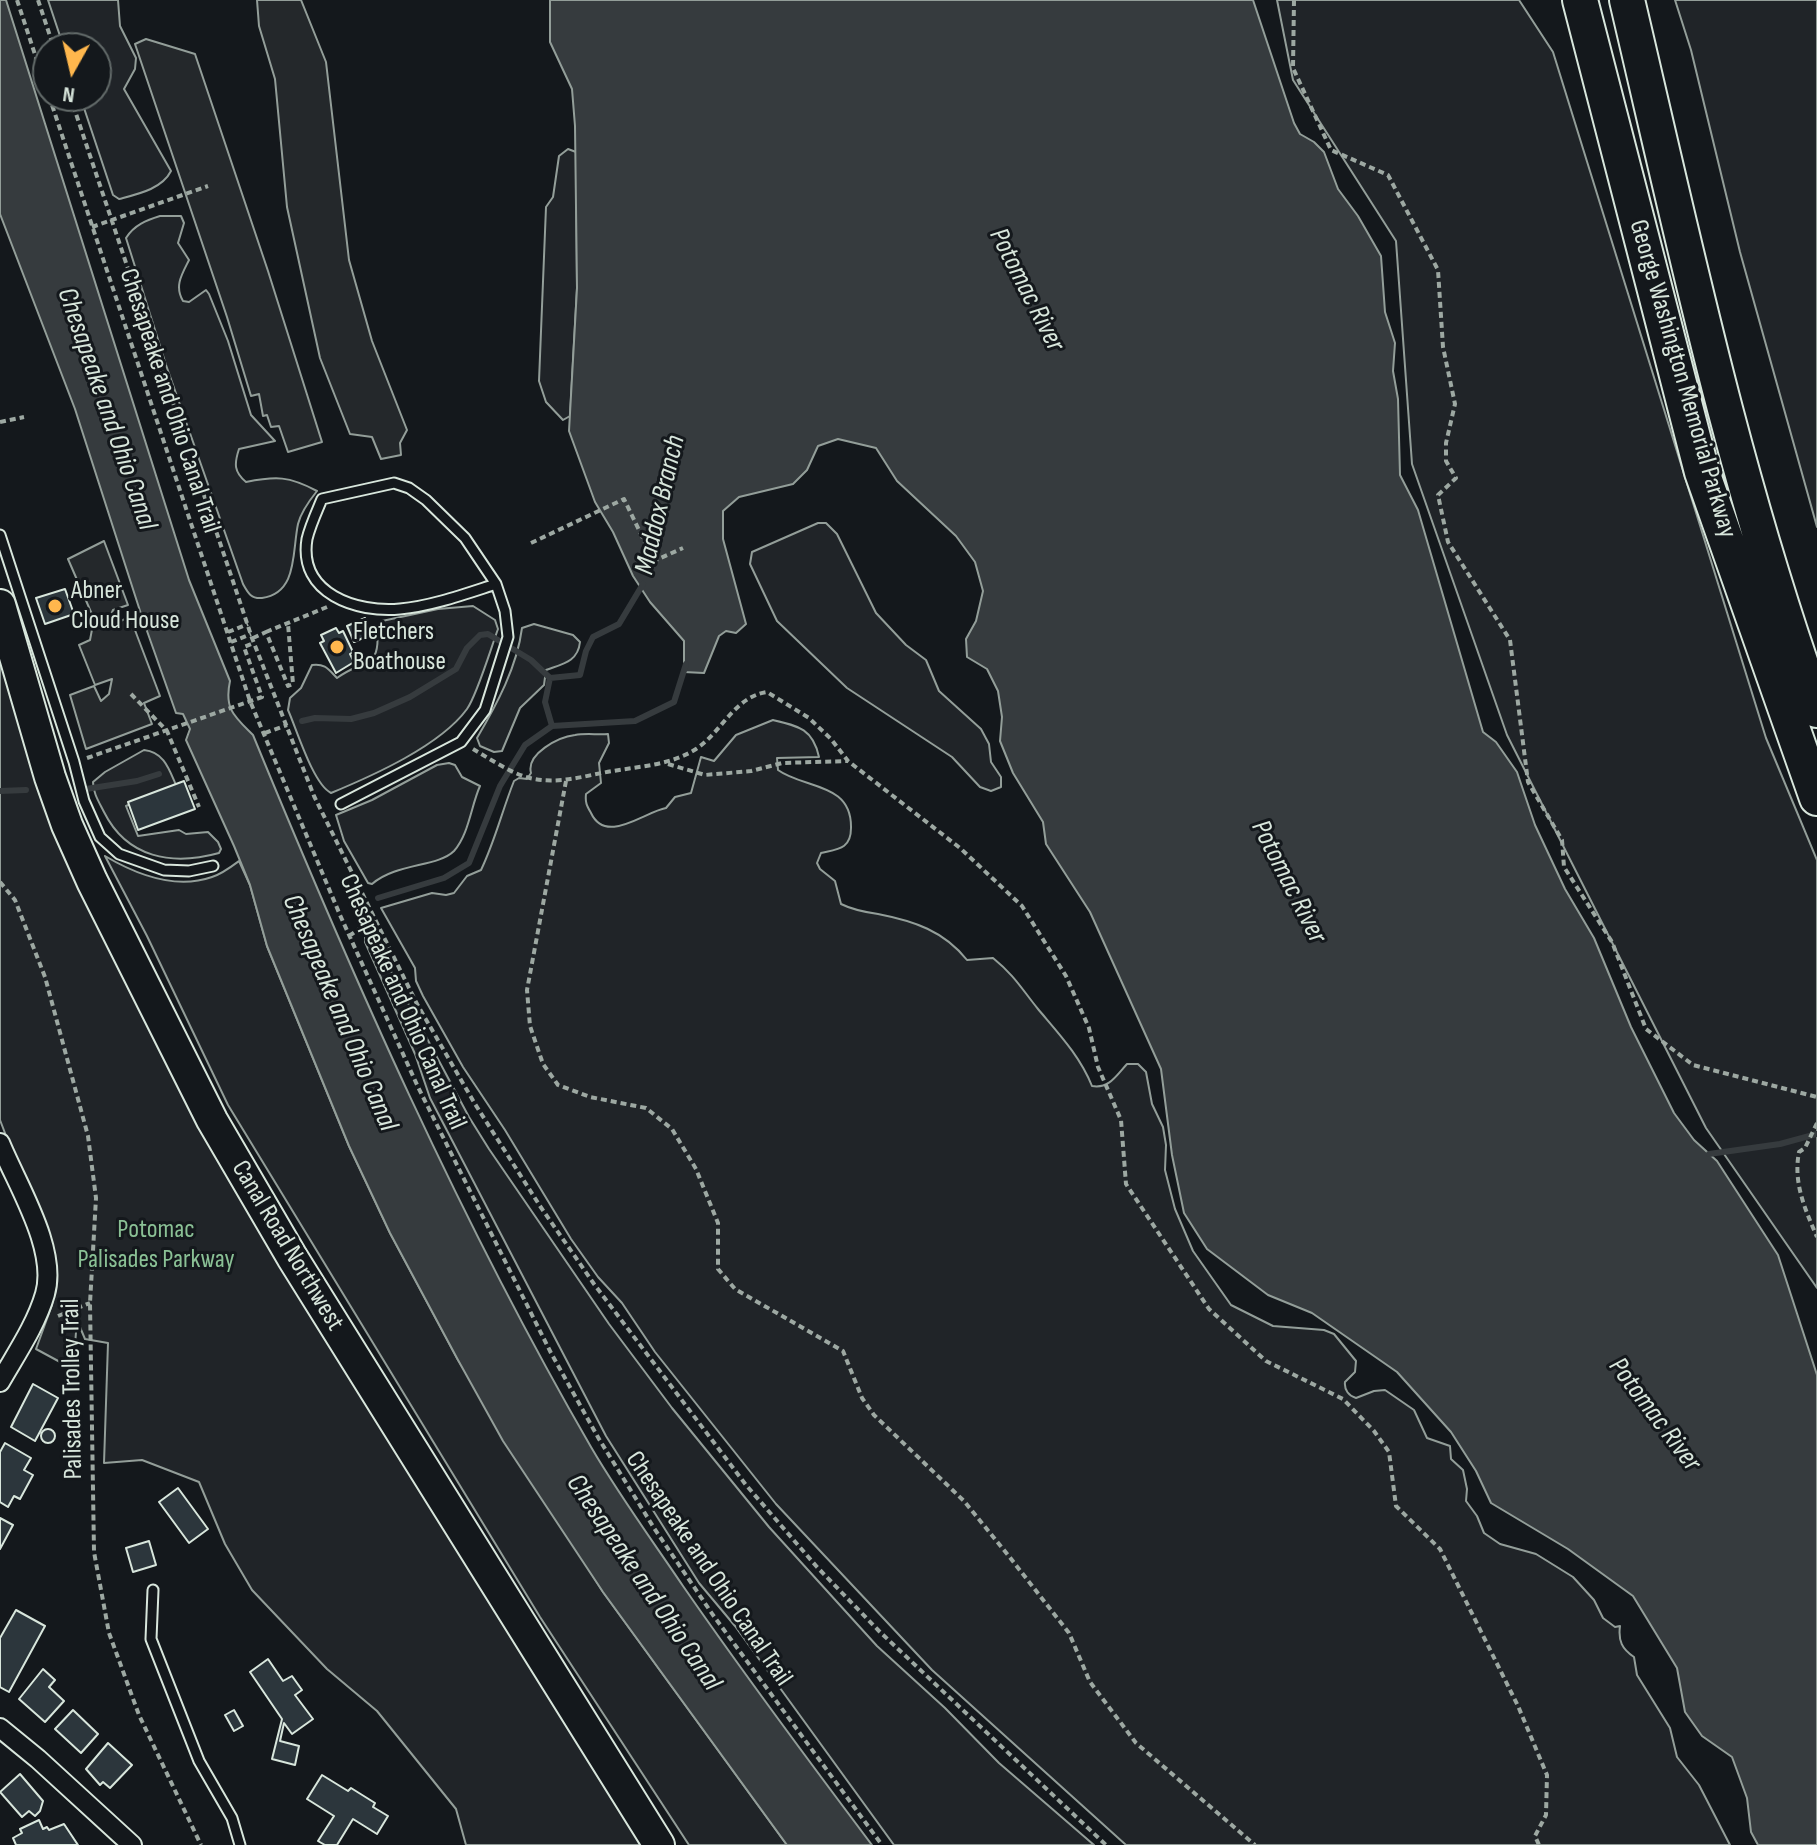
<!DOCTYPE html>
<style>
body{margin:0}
#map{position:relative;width:1817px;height:1845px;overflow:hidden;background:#14181c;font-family:"Sofia Sans Condensed",sans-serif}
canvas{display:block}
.north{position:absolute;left:32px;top:32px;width:80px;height:80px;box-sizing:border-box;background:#14181c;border:2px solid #626a69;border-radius:50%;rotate:188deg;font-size:22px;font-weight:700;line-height:32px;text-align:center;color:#d8e6dc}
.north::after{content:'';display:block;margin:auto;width:28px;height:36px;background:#ffb74d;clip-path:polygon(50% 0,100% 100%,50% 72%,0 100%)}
</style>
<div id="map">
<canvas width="1817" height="1845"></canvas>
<div class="north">N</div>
</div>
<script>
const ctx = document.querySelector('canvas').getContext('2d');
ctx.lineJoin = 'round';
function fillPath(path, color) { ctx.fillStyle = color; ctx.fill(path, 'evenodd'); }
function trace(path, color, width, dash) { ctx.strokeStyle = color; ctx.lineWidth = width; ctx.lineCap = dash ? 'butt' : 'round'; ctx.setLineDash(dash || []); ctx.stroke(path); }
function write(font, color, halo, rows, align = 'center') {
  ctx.font = font + ' "Sofia Sans Condensed",sans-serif'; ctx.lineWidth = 6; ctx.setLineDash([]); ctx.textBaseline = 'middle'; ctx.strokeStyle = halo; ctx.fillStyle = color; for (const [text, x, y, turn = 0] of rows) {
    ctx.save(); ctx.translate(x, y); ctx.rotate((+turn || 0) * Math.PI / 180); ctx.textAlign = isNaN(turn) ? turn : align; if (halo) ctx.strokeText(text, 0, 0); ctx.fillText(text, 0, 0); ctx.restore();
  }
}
const green = new Path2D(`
 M48,0H118L120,26L136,58L135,69L124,89L171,171C162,189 138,194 119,199L113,195L80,96H96V48H64Z
 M1277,0H1519L1553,52L1766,738L1817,860V1288L1706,1128L1507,735L1412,464L1396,241L1293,80Z
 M1675,0H1817V527L1740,252L1691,50Z
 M568,149L576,152L577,288L570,416L563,420L546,402L539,381L546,207L553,197L559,156Z
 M160,216H181L184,223L178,243L189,260C182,274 174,286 183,301L189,302L206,290L209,294L228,341L251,415L275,441L239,449C234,464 234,472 246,482C276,476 289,476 317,491C309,501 301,512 298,524C292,552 298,593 262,598C251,599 248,593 243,584L166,365L126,238C134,225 147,220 160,216Z
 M818,523H826L837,534L876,613L906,645L926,660L939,691L981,729L989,744L991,762L1001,777V787L991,791L980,787L952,757L847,688L777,621L750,564L752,552Z
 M473,606L495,620L498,629C491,648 477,695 467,709C440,746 372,776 331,793C313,784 297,730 288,710L290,698L301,688L312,665C325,663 329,670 337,678C366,657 381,670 377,627L382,621L438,609Z
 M534,624L573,635L580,642C578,662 562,664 546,670L544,685L520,708L502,751L494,752L480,746L477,738C497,704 517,667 522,628Z
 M0,651L52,828L146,1019L255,1218L444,1529L645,1845H466L456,1809L377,1711L327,1669L252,1590L225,1544L199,1482L142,1460L104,1463L108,1343L85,1339L77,1320L73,1369L36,1349L52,1305L57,1269L0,1120Z
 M773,720C799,726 813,729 819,757L777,758L778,770C804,789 852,782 851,828C851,849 838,849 821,853L817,863L820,869L835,881L841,904C853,910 864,912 878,914C914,921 944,931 967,960L993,958C1015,976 1021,988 1038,1009C1059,1034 1080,1056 1092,1086C1109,1089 1116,1076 1127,1064H1138L1146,1072L1152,1104L1163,1127L1166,1145L1165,1170L1175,1209L1193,1251L1231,1305L1273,1326L1324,1330L1334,1334L1356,1361L1355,1372L1345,1382C1344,1390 1349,1396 1356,1398L1374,1391L1385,1390L1414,1410L1427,1438L1450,1446L1451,1459L1463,1470L1467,1489L1466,1501L1477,1516L1484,1533L1500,1544L1536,1554L1573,1577L1594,1600L1603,1618L1615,1627L1620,1626C1618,1641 1622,1649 1634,1657L1637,1675L1670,1728L1677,1757L1699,1785L1730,1845H1126L932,1670L776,1504L655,1352L622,1303L598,1277L571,1239L505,1130L463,1067L423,996L416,981L415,968L381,908L432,893L446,895L454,893L467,876L481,870C495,841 502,811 514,781L519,778L527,779L531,773C526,754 558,737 575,735C586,733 598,735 608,734L609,743L599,763L601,783L586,794C585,803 587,806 591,813C606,845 644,812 666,808L675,797L691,793L701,757L714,761L736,735Z
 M144,750C164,752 169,769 176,785L126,806L138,836L179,830L186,834L208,832L218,842L221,849L219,853C172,866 127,858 104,812C99,802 93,793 93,782L105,772Z
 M449,763L455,765L462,777L480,786C471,806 469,834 454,851C438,867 396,863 372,884L368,883L344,841L336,815L372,800L437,765Z
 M105,856C137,875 175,890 212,877C222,874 231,867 239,861L250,885L267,946L349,1146L390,1233L458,1360L603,1592L787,1845H689L540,1617L228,1105L147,936Z
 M370,932L469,1117L489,1149L609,1324L672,1408L769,1527L877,1646L945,1708L999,1763L1094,1845H894L735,1626L699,1583L606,1436L430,1098L415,1054L365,942V934Z`);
fillPath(green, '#202428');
trace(green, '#939e99', 2);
const parking = new Path2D(`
 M257,0H301L326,62L349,260L372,341L407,430L400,443L401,455L381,459L372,437L350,434L320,358L287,207L275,79L259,26Z
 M146,39L195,54L268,271L322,442L288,452L279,426L271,427L267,415L263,416L259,394L251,396L227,317L135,44Z
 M104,541L128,605L113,610L110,617L118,622L130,617L160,696L144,703L152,724L86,749L70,695L94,686L101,701L109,694L112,679L95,685L79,645L90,640L94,619L68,559Z`);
fillPath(parking, '#24282b');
trace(parking, '#939e99', 2);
const water = new Path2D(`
 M0,0H6L189,580L230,681C224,709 234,716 253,735C353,978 459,1219 591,1447C619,1495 652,1540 683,1586C744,1674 808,1760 872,1845H787L603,1592L503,1441L458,1360L390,1233L349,1146L267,946L250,885L234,846L186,740L190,729L183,714L176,713L141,614L75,409L0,214Z
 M550,0H1253L1294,123L1300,134L1314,142L1324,152L1338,189L1358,216L1381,256L1385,312L1395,343L1393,371L1398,399L1400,475L1418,510L1483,732L1496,742L1517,772L1535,825L1565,889L1594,938L1631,1027L1674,1113L1694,1140L1717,1161L1778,1255L1817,1375V1845H1758L1751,1832L1747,1798L1732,1757L1702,1736L1685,1712L1677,1668L1633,1596L1568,1549L1491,1503L1476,1471L1451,1432L1397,1372L1312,1313L1268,1295L1207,1249L1184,1213L1172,1155L1161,1069L1090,912L1046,844L1043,822L1013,773L1000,741L1002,717L998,691L987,669L967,657L966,639L976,621L983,591L975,562L956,536L897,481L876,448L838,439L818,446L807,470L793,484L739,497L723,511V539L746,624L736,633L726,631L719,636L704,673L684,672V641L650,602L633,576L613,532L595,502L569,431L577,288L575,126L572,89L550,42Z`);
fillPath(water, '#363b3e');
trace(water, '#939e99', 2);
trace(new Path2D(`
 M550,678L545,702L552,726
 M302,721L315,718L351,719L374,713L410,697L456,669L467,648L480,635L488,634L531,660L550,678L580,675L586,651L593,637L619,624L643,584
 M86,789L137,781L159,774
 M0,791L26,790
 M378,898L444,878L469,863L500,786L525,745L552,726L635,721L674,702L686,664
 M1709,1154L1780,1144L1817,1134`), '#363b3e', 6);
const building = new Path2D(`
 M65,589L74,614L45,624L36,598Z
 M365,618L372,634L354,642L347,626Z
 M336,628L339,633L343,631L353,652L350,654L354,662L336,673L320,643L324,641L321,635Z
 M184,781L195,809L138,830L128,802Z
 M33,1384L58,1398L35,1441L11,1427Z
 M41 1436a7 7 0 1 1 14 0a7 7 0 1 1-14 0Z
 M5,1443L31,1458L24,1470L33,1475L20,1499L14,1496L8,1507L0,1502V1452Z
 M178,1488L208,1529L189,1543L159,1502Z
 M0,1518L13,1525L0,1549Z
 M149,1541L156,1565L133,1572L126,1548Z
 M16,1610L45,1626L9,1692L0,1687V1638Z
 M268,1659L283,1681L292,1676L302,1690L295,1695L313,1719L292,1734L284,1723L280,1741L299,1746L295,1765L272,1759L282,1719L250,1672Z
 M43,1669L55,1680L49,1687L64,1701L45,1722L19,1699Z
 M73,1710L98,1734L81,1753L55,1729Z
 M234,1710L243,1726L234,1731L225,1715Z
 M108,1743L132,1765L110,1788L103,1782L100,1785L86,1769Z
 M20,1774L43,1801L40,1811L35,1816L29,1811L22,1817L0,1792Z
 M322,1775L348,1791L351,1788L375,1803L373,1807L388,1816L377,1834L353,1819L337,1845H325L318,1841L334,1816L307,1799Z
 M39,1820L43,1829L47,1827L49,1830L64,1824L78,1845H16L13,1838L22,1833L20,1829Z`);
fillPath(building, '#2c363c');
trace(building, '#d8e6dc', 2);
const service = new Path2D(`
 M0,535L74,762L84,801L100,837L119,854L164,870L189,871L213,866
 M341,804L461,742L485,710L508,637L505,611L496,584L465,538L426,500L409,488L394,483L322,499C317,511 310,526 307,539C298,594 357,613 400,609C432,606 465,594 496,584
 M153,1590L151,1639L199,1761L232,1818L240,1845`);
const minor = new Path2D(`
 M0,1143C17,1185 58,1249 45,1294C36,1325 16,1354 0,1382
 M0,1728L38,1759L132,1845`);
const trunk = new Path2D(`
 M0,605L50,777L67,825L92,881L212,1120L292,1257L659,1845`);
const motorway = new Path2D(`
 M1580,0L1702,472L1817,798
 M1627,0C1683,238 1734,480 1817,710`);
trace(service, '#d8e6dc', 13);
trace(minor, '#d8e6dc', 22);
trace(trunk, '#d8e6dc', 34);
trace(motorway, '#d8e6dc', 38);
trace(new Path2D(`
 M17,0L48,94
 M38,0L54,48
 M1294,0L1293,68L1331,150L1388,175L1438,270L1443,347L1455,404L1446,443V461L1456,478L1438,495L1448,542L1510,640L1528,782L1562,840L1564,867L1612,942L1646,1029L1693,1065L1817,1097
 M49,96L250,701L340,915L418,1087L551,1353L599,1439L654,1528L713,1615L882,1845
 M70,96L252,638L314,796L417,1004L475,1104L540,1206L594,1284L746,1485L817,1567L879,1631L1106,1845
 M92,227L208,186
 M0,422L24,417
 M531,543L624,499L654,561L683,548
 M228,632L248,624
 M266,632L327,607
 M253,638L266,632L288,686L293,684L288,624
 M231,642L251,634
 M131,694L167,731L199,807
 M265,733L287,725
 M473,749C492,760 513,775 534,779C562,784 587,775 613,771C642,766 671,765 696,749C722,732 734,697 767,692L809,718L831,739L848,761L960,848L1022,906L1066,976L1089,1028L1098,1067L1121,1120L1126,1184L1209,1309L1266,1361L1343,1399L1374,1431L1389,1452L1396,1506L1440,1549L1518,1706L1547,1775L1546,1815L1535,1836L1539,1845
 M87,758L262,697L244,647L254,643
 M668,764L705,775L751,771L782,763L848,761
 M566,781L527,990L530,1026L543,1064L558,1085L590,1097L646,1108L672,1129L696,1169L718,1223V1269L735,1289L843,1351L862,1398L874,1415L964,1501L1008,1555L1069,1633L1090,1682L1136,1743L1255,1845
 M0,882L15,900L45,977L88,1136L96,1198L90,1303L94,1552L109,1633L139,1715L201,1845
 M349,936L374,919
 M1817,1123L1805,1148L1799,1152C1793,1183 1805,1209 1817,1237
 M58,1316L90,1303`), '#9da8a2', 4, [6, 4]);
trace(service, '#14181c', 9);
trace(minor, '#14181c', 18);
trace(trunk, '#14181c', 30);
trace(motorway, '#14181c', 34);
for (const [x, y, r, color] of [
 [55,606,8,"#ffb74d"],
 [337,647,8,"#ffb74d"]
]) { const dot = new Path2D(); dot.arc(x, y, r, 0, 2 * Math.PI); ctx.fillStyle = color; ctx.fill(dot); trace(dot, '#14181c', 3); }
write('26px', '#d8e6dc', '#14181c', [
 ["George Washington Memorial Parkway",1682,379,74],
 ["Chesapeake and Ohio Canal Trail",169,401,72],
 ["Chesapeake and Ohio Canal Trail",402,1002,66],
 ["Canal Road Northwest",287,1246,59],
 ["Palisades Trolley Trail",73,1389,-91],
 ["Chesapeake and Ohio Canal Trail",708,1569,56]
]);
write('26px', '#d8e6dc', '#14181c', [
 ["Abner",71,591],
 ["Cloud House",71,621],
 ["Fletchers",353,632],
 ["Boathouse",353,662]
], 'left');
write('26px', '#8ac095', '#14181c', [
 ["Potomac",156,1230],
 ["Palisades Parkway",156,1260]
]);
write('italic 28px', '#d8e6dc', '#14181c', [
 ["Potomac River",1026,290,63],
 ["Chesapeake and Ohio Canal",106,409,71],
 ["Maddox Branch",661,505,-77],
 ["Potomac River",1288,882,63],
 ["Chesapeake and Ohio Canal",339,1013,67],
 ["Potomac River",1654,1415,53],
 ["Chesapeake and Ohio Canal",643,1583,56]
]);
</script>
